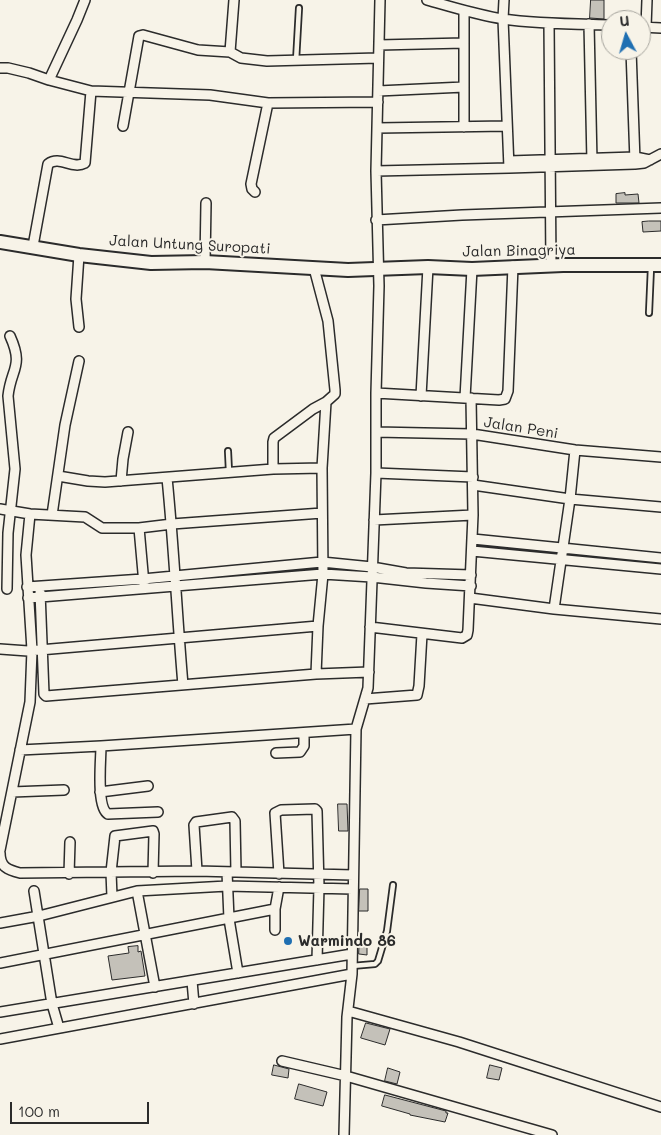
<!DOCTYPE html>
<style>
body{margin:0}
#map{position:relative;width:661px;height:1135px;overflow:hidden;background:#f7f3e8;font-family:Mali,sans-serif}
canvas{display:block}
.north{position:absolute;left:601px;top:10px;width:50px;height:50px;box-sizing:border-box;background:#f7f3e8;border:1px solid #a5a39c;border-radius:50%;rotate:354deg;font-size:14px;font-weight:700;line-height:20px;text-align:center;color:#2b2b2b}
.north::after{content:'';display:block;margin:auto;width:18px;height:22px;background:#1f6fb2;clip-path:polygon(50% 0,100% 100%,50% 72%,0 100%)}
.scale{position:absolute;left:10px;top:1102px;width:139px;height:22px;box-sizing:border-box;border:2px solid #2b2b2b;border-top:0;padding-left:6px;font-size:15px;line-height:18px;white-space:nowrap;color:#2b2b2b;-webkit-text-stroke:4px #f7f3e8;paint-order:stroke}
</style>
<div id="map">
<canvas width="661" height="1135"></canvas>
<div class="north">U</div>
<div class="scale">100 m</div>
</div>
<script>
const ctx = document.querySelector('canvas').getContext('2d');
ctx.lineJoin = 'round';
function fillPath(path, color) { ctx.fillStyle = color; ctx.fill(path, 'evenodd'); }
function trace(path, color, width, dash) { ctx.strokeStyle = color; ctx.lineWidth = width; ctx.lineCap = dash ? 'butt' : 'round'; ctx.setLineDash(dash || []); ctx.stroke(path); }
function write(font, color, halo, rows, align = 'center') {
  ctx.font = font + ' Mali,sans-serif'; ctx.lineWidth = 4; ctx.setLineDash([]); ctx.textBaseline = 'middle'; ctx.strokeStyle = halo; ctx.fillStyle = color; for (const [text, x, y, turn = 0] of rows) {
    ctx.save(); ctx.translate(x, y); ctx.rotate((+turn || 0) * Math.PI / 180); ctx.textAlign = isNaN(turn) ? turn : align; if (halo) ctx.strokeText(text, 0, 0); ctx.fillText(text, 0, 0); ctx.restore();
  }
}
const building = new Path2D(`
 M591,0H604V19L590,18Z
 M625,193V195L638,194L639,203H616V194Z
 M649,221H661V231L643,232L642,222Z
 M338,804H347L348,831H339Z
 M360,889H368V911H359Z
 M360,938L367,939V955L359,954Z
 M138,946V952L141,951L145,976L112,980L108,956L129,953L128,947Z
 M366,1023L390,1029L385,1045L361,1038Z
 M274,1065L289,1069L288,1078L272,1075Z
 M490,1065L502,1068L499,1080L487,1078Z
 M388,1068L400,1072L397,1084L385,1081Z
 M299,1084L327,1092L323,1106L295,1099Z
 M385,1095L446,1111V1113H448L445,1122L410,1115V1114L382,1106Z`);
fillPath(building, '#c4c1b9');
trace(building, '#2b2b2b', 1);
const lane = new Path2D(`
 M296,61L299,8
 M649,313L651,267
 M228,451L229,472
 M352,966L375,964L378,961L387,931L393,885`);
const street = new Path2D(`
 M427,0C452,7 477,15 503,19C538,24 575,24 611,25
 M549,23L551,266
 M589,24L592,162
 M641,27L661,28
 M646,27L647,0
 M379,45L464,43
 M631,50L635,161
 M230,52L234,0
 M0,68H8L29,73L49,80L91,91L210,95L268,103L378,102
 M49,80L77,20L85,0
 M378,91L464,87
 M123,126L139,36L143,35L198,50L230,52L241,58L267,61L378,58
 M464,127V11
 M378,128L507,126
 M509,161L635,157L650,160
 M509,168L635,164L644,163L661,154
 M376,171L509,168L503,19L504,0
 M255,192L252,189L251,184L268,103
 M376,220L462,215L661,208
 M33,246L48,164C60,155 72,170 85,163L91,91
 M205,262L206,203
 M314,268L328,321L335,390V394L326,402L322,468L323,574L318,626L316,674
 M79,327L76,299L79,255
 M376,393L499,400L505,399L508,391L513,266
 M421,396L428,267
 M465,398L472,269
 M376,432L472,434L575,450L661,457
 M273,469V442L274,438L313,409L326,402
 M376,473L473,477
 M58,476L88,481L105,482L273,469L322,468
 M167,478C174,547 177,616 183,685
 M121,481L123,459L128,432
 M473,485L570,499L661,507
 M0,509L30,514L85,517L102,528H139L172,524L322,513
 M52,515L65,425L79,361
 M374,520L473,515
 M139,528L144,584
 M473,539L661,558
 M472,551L661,569
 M27,587L143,579L322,562L372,567L406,573L471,575
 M7,589L8,533L15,469L8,396C11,368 24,367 10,336
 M40,592L44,694L46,696L316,674L369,672
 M28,598L323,574L372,577L426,583L471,586
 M470,598L554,609L661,619
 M554,609L570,499L575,450
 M370,627L462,638L467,635L468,630L473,515L471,398
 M0,649L28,651L318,626
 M365,699L417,695L419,686L422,634
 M101,746C101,760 96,807 108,814L158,812
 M20,750L101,746L356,729
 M276,753L300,752L304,746V734
 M12,792L64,790
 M100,792L148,786
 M0,850L30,702L32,650L26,555L30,514
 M0,853C0,867 8,870 20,873L197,871L353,875
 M197,871L194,825L196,822L232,817L235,821L236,872
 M227,872L229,919L238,973
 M69,874L70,842
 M279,874L275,813L281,810L315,809L317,811L319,887L317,960
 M34,891L52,1004L59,1028
 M137,891L227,886L353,889
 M112,897L111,872L115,836L153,831L154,834L153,873
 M0,923L39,916L137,891L155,987
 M275,930V909L279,887
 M0,963L275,909
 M192,981L194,1004
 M348,1011L459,1042L661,1107
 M0,1012L352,954
 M0,1039L352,974
 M282,1061L346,1076L552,1135
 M344,1135L347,1017L352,974L356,729L368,688L376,473V393L379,286L376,171L380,0`);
const secondary = new Path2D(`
 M0,242L79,255L151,263L205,262L348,270L428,267L472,269L563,265H661`);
trace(lane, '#2b2b2b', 8);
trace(street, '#2b2b2b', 12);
trace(secondary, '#2b2b2b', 16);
trace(lane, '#f7f3e8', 4.5);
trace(street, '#f7f3e8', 9);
trace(secondary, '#f7f3e8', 12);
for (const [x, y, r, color] of [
 [288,941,5,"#1f6fb2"]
]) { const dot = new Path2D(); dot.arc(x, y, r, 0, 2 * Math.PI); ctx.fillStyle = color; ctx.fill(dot); trace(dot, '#f7f3e8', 2); }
write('15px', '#2b2b2b', '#f7f3e8', [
 ["Jalan Untung Suropati",190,245,3],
 ["Jalan Binagriya",519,251,-1],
 ["Jalan Peni",521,428,9]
]);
write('bold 15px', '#2b2b2b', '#f7f3e8', [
 ["Warmindo 86",298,941]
], 'left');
</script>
